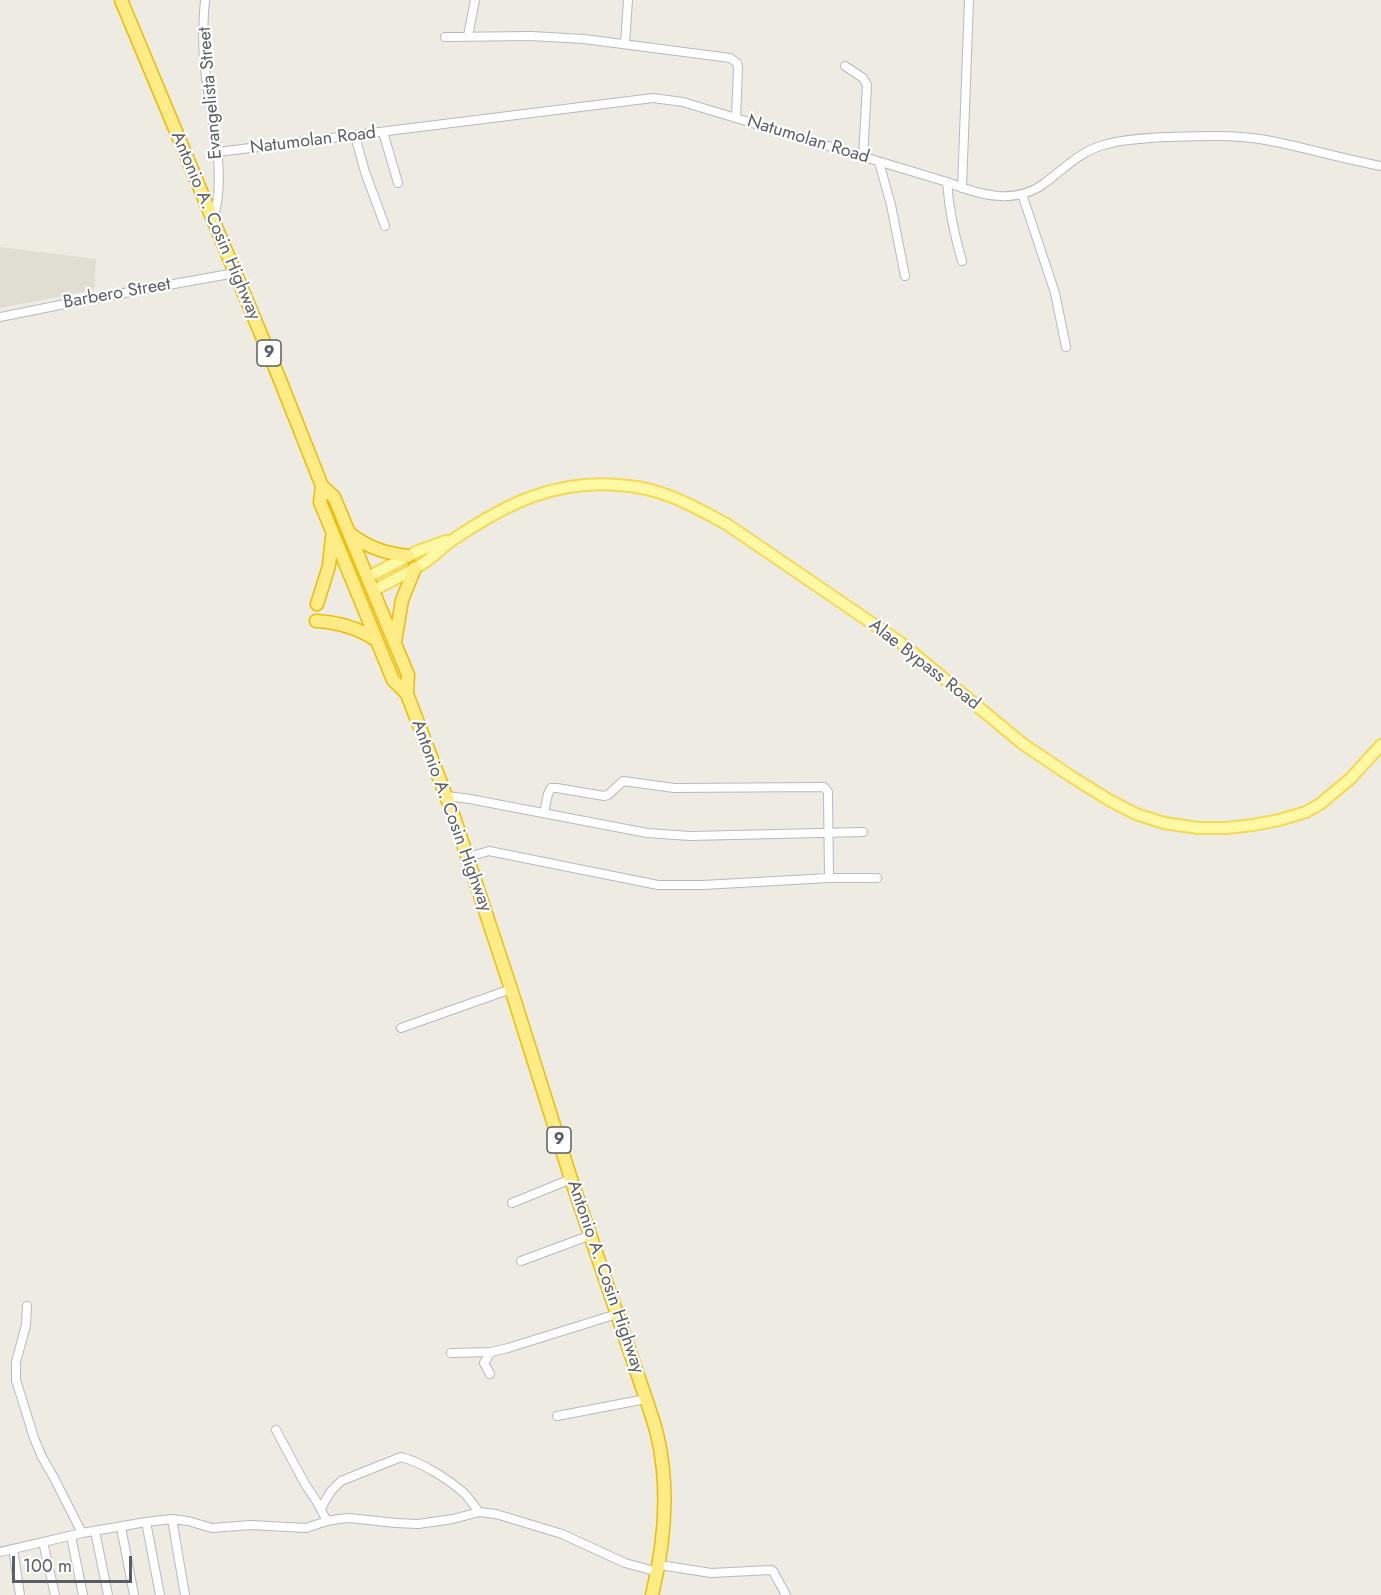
<!DOCTYPE html>
<style>
body{margin:0}
#map{position:relative;width:1381px;height:1595px;overflow:hidden;background:#eeece2;font-family:Jost,sans-serif}
canvas{display:block}
.scale{position:absolute;left:12px;top:1556px;width:120px;height:27px;box-sizing:border-box;border:3px solid #5a5d63;border-top:0;padding-left:8px;font-size:18px;line-height:21px;white-space:nowrap;color:#5a5d63;-webkit-text-stroke:4px #fff;paint-order:stroke}
</style>
<div id="map">
<canvas width="1381" height="1595"></canvas>
<div class="scale">100 m</div>
</div>
<script>
const ctx = document.querySelector('canvas').getContext('2d');
ctx.lineJoin = 'round';
function fillPath(path, color) { ctx.fillStyle = color; ctx.fill(path, 'evenodd'); }
function trace(path, color, width, dash) { ctx.strokeStyle = color; ctx.lineWidth = width; ctx.lineCap = dash ? 'butt' : 'round'; ctx.setLineDash(dash || []); ctx.stroke(path); }
function write(font, color, halo, rows, align = 'center') {
  ctx.font = font + ' Jost,sans-serif'; ctx.lineWidth = 4.5; ctx.setLineDash([]); ctx.textBaseline = 'middle'; ctx.strokeStyle = halo; ctx.fillStyle = color; for (const [text, x, y, turn = 0] of rows) {
    ctx.save(); ctx.translate(x, y); ctx.rotate((+turn || 0) * Math.PI / 180); ctx.textAlign = isNaN(turn) ? turn : align; if (halo) ctx.strokeText(text, 0, 0); ctx.fillText(text, 0, 0); ctx.restore();
  }
}
fillPath(new Path2D(`
 M0,247L96,259L94,290L0,308Z`), '#e0ded2');
const minor = new Path2D(`
 M205,0C203,23 202,46 205,69C210,114 228,176 213,219
 M468,36L475,0
 M445,37L531,36L584,39L730,58L737,63L738,67L736,118
 M625,44L628,0
 M845,66L863,78L867,85L863,157
 M383,132L398,183
 M355,136L365,172L385,226
 M218,152L653,98L683,102L947,182C979,195 1016,206 1046,182C1066,167 1082,150 1107,144C1126,139 1146,138 1166,137C1198,136 1233,134 1266,140C1304,147 1342,159 1381,166
 M879,162L891,205L905,276
 M947,182C949,209 954,234 962,261
 M962,188L969,0
 M1022,194L1055,293L1066,347
 M0,317L85,300L235,273
 M447,796L470,799L647,833L690,836L863,832
 M544,813L548,794L551,788H557L604,796L608,795L623,781L674,788L824,787L828,792L829,878
 M468,857L489,851L658,885H703L829,878H877
 M401,1028L511,989
 M512,1203L571,1179
 M521,1261L591,1235
 M27,1306L26,1325L16,1362V1380L34,1438L42,1457L53,1476L82,1533
 M451,1353L491,1352L508,1348L617,1314
 M490,1374L484,1363L491,1352
 M557,1416L646,1399
 M276,1430L305,1484L317,1502L327,1521
 M321,1508L331,1491L341,1481L401,1457C421,1462 448,1479 464,1493C470,1499 474,1506 479,1512
 M172,1519L185,1595
 M146,1522L160,1595
 M121,1527L134,1595
 M95,1531L108,1595
 M71,1536L83,1595
 M43,1542L55,1595
 M13,1549L20,1595
 M0,1552L82,1533L146,1522L172,1519L188,1521L212,1528L251,1525L306,1528L327,1521L339,1519L349,1518L396,1523L418,1524L453,1519L479,1512L496,1514L562,1534L625,1563L658,1572
 M660,1565L711,1573L771,1570L773,1571L786,1595`);
const major = new Path2D(`
 M368,577L418,551L446,541
 M373,591C390,581 409,573 425,562C436,555 445,544 457,537C508,503 555,480 618,485C630,486 642,487 654,491C680,498 704,512 728,525L901,643L1023,744L1072,777L1109,800L1136,814L1164,823L1198,828H1226L1253,825L1279,820L1306,812L1320,804L1350,779L1381,745`);
const highway = new Path2D(`
 M121,0L278,375L322,486L320,502L393,680L407,694L454,817L511,989L571,1179L646,1399C650,1411 654,1422 657,1434C670,1488 665,1542 652,1595
 M322,486L334,497L408,675L407,694
 M349,533C369,548 384,553 408,556
 M317,604L329,566L332,537
 M316,621C338,622 358,628 376,640
 M395,642L402,600L415,568`);
trace(minor, '#b7b9bf', 10);
trace(major, '#f5d853', 14);
trace(highway, '#efbc00', 15);
trace(minor, '#fff', 8);
trace(major, '#fff9a5', 10);
trace(highway, '#ffec87', 12);
for (const [x, y, w] of [
 [269,353,24],
 [559,1140,24]
]) { const box = new Path2D(); box.roundRect(x - w / 2, y - 13, w, 26, 4.5); ctx.fillStyle = '#fff'; ctx.fill(box); trace(box, '#5a5d63', 1.5); }
write('bold 16px', '#5a5d63', null, [
 ["9",269,353],
 ["9",559,1140]
]);
write('18px', '#5a5d63', '#fff', [
 ["Evangelista Street",211,93,-95],
 ["Natumolan Road",808,140,17],
 ["Natumolan Road",313,141,-7],
 ["Antonio A. Cosin Highway",215,226,67],
 ["Barbero Street",117,294,-10],
 ["Alae Bypass Road",924,665,38],
 ["Antonio A. Cosin Highway",451,816,70],
 ["Antonio A. Cosin Highway",605,1277,71]
]);
</script>
